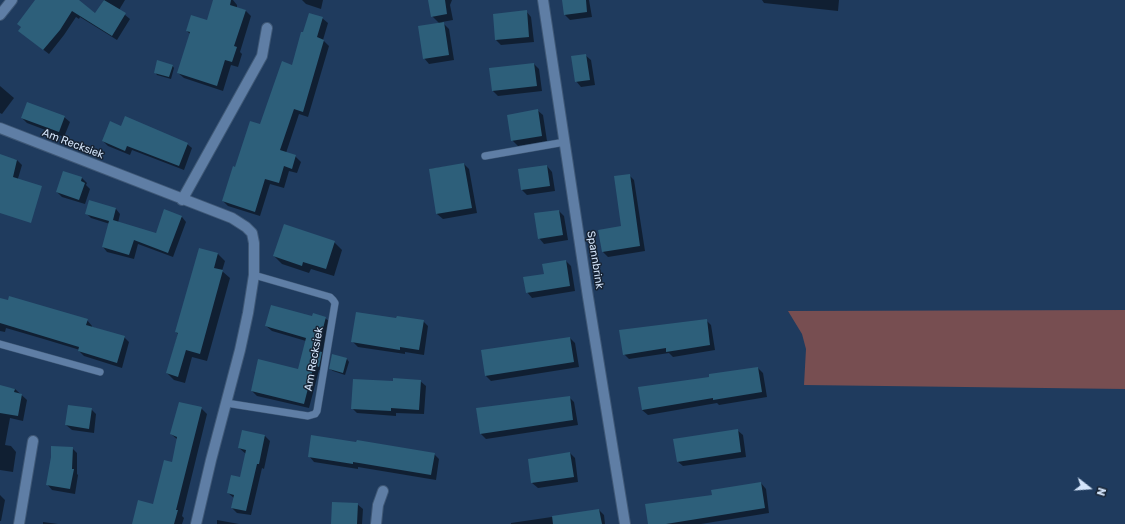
<!DOCTYPE html>
<style>
body{margin:0}
#map{position:relative;width:1125px;height:524px;overflow:hidden;background:#1f3b5e;font-family:Rubik,sans-serif}
canvas{display:block}
.north{position:absolute;left:1069px;top:468px;width:40px;height:40px;-webkit-text-stroke:3px #162232;paint-order:stroke;rotate:107deg;font-size:11px;font-weight:700;line-height:16px;text-align:center;color:#d3e4fa}
.north::after{content:'';display:block;margin:auto;width:14px;height:18px;background:#d3e4fa;clip-path:polygon(50% 0,100% 100%,50% 72%,0 100%)}
</style>
<div id="map">
<canvas width="1125" height="524"></canvas>
<div class="north">N</div>
</div>
<script>
const ctx = document.querySelector('canvas').getContext('2d');
ctx.lineJoin = 'round';
function fillPath(path, color) { ctx.fillStyle = color; ctx.fill(path, 'evenodd'); }
function trace(path, color, width, dash) { ctx.strokeStyle = color; ctx.lineWidth = width; ctx.lineCap = dash ? 'butt' : 'round'; ctx.setLineDash(dash || []); ctx.stroke(path); }
function write(font, color, halo, rows, align = 'center') {
  ctx.font = font + ' Rubik,sans-serif'; ctx.lineWidth = 3; ctx.setLineDash([]); ctx.textBaseline = 'middle'; ctx.strokeStyle = halo; ctx.fillStyle = color; for (const [text, x, y, turn = 0] of rows) {
    ctx.save(); ctx.translate(x, y); ctx.rotate((+turn || 0) * Math.PI / 180); ctx.textAlign = isNaN(turn) ? turn : align; if (halo) ctx.strokeText(text, 0, 0); ctx.fillText(text, 0, 0); ctx.restore();
  }
}
fillPath(new Path2D(`
 M1125,310V389L804,385L806,349L802,334L788,311Z`), '#774e51');
fillPath(new Path2D(`
 M36,0H77L96,14L104,0H125L119,10L130,19L117,40L80,17L79,19L76,17L64,35L49,54L19,31Z
 M214,0H233L237,5V8L245,10L251,16L240,52L242,54L238,67L231,65L223,91L184,78L178,73L190,34L187,31L208,21Z
 M302,0H323L321,9L306,4Z
 M429,0H452L450,5L453,20L442,22L449,29L454,60L429,64L424,58L440,24L432,16Z
 M563,0H589L592,17L570,20L565,15Z
 M762,0H839L838,11L764,3Z
 M526,11L531,17L534,42L501,45L496,40Z
 M322,18L328,23L323,40L329,46L308,117L299,114L286,153L295,156L301,162L297,173L289,171L284,188L270,184L260,216L228,206L223,201L236,168L293,66Z
 M585,55L591,60L595,85L581,87L576,81Z
 M534,64L539,69L542,91L498,96L492,90Z
 M172,65L174,68L171,79L157,75L155,72Z
 M0,86L14,98L2,114L0,113Z
 M537,110L543,115L547,141L518,146L512,140Z
 M64,117L70,122L64,137L27,123L22,118Z
 M122,127L187,144L192,148L184,170L132,150L130,155L108,146L103,141Z
 M0,156L17,160L22,165L17,182L0,180Z
 M464,164L469,169L477,213L443,219L437,214L430,169Z
 M547,166L552,172L555,191L527,195L522,190Z
 M629,175L634,180L645,251L608,257L603,252L622,227Z
 M82,178L87,183L86,185L90,189L85,204L62,197L57,192Z
 M116,209L120,214L118,223L156,234L165,211L182,217L186,222L173,257L138,244L134,259L107,252L103,247L110,224L91,218L86,213Z
 M559,211L564,216L568,240L544,244L539,238Z
 M334,242L342,250L334,276L311,269L309,273L282,264L274,256Z
 M200,249L218,254L225,261L222,271L230,278L207,361L192,357L185,383L174,380L167,373L178,334L176,332Z
 M566,261L571,266L575,291L532,298L527,292L545,275Z
 M0,299L87,320L92,326V327L124,337L129,342L122,368L84,356L79,351L80,350L47,340L6,328L5,332L0,331Z
 M313,317L325,318L331,323L323,354L326,358L324,371L319,370L309,408L257,396L252,391L299,370L306,341L272,331L266,326Z
 M397,319L423,321L428,326L424,355L405,352V354L358,347L353,342Z
 M706,320L711,325L715,350L673,357L669,353L629,359L624,354Z
 M570,338L575,343L579,367L491,381L486,376L482,351Z
 M347,359L349,362L345,375L333,371L330,369Z
 M758,368L763,373L767,397L719,405L717,403L648,415L642,410L711,377Z
 M420,381L426,386L424,414L396,413V416L357,413L352,408L394,382Z
 M0,387L15,389L27,400L23,421L10,418L5,445L11,446L16,452L13,472L0,470Z
 M569,397L574,402L578,425L486,439L481,434L477,409Z
 M201,408L207,414L182,516L184,518L182,524H133L153,505L173,464L178,440L171,434Z
 M91,409L96,414L94,433L72,430L66,425Z
 M737,430L743,435L746,457L683,466L677,461Z
 M243,431L265,436L270,441L264,469L262,468L251,515L237,513L232,508L234,498L228,493L241,478L246,454L239,448Z
 M72,448L77,453V474L78,475L75,494L52,490L47,484L52,457Z
 M570,453L575,458L578,482L538,488L532,483Z
 M434,454L439,459L436,480L358,467V469L314,462L309,456Z
 M761,483L766,489L769,513L701,524H649Z
 M0,495L5,500L1,521H0Z
 M357,504L363,509L362,524H332Z
 M599,510L604,515L605,524H511V523Z
 M217,520L239,524H217Z
 M43,522L58,524H43Z`), '#0007');
fillPath(new Path2D(`
 M35,0H79L95,13L104,0L126,13L112,36L72,11L60,30L43,50L18,31L21,27L17,24Z
 M213,0H231L230,5L246,10L234,46L237,47L232,62L225,60L217,86L177,73L190,32L186,31L191,15L207,20Z
 M428,0H445L447,14L431,17Z
 M562,0H586L587,12L564,15Z
 M527,10L529,37L495,40L493,14Z
 M309,13L323,17L317,37L324,40L303,112L294,109L280,150L296,155L292,169L284,166L279,183L265,179L255,212L222,201L233,166L235,167L250,121L260,124L282,61L292,65L301,32H303Z
 M444,22L449,55L423,59L418,26Z
 M586,54L590,80L575,82L571,56Z
 M157,60L173,65L169,77L154,73Z
 M534,63L537,86L492,91L489,68Z
 M27,102L65,116L59,132L21,118Z
 M538,109L542,136L511,141L507,115Z
 M125,116L188,143L179,166L127,146L125,151L102,141L110,121L121,126Z
 M0,154L17,160L13,177L42,186L31,223L0,213Z
 M464,163L472,208L436,214L429,169Z
 M547,165L550,186L521,190L518,169Z
 M63,171L82,177L81,181L85,183L79,200L56,192Z
 M630,174L640,246L602,252L598,230L621,226L614,176Z
 M89,200L116,208L113,220L156,233L164,209L182,216L168,253L134,240L129,255L102,247L109,221L85,214Z
 M559,210L563,235L538,239L534,213Z
 M284,224L335,241L326,269L303,262L302,266L273,256Z
 M199,248L218,253L214,268L223,270L200,354L186,350L178,377L166,373L178,333L175,332Z
 M566,260L570,286L526,293L523,277L544,274L542,264Z
 M9,296L88,319L86,325L125,336L117,363L78,351L79,347L0,323V298L8,300Z
 M271,305L312,316L313,313L326,317L317,351L322,352L319,367L314,365L304,404L251,391L258,359L298,369L306,338L265,326Z
 M356,312L396,318L397,316L424,320L419,350L400,347V350L351,342Z
 M707,319L710,345L666,352V348L623,355L619,330Z
 M570,337L574,362L485,376L481,350Z
 M332,354L347,358L343,373L329,369Z
 M758,367L762,392L713,400V398L642,410L638,387L709,377V374Z
 M393,378L421,380L419,410L391,408V411L351,409L353,379L393,381Z
 M0,385L15,389L14,392L22,394L18,416L0,413Z
 M570,396L573,420L480,434L476,408Z
 M179,402L202,407L176,510H178L174,524H132L138,500L153,504L164,460L172,462L177,437L170,434Z
 M68,405L92,408L89,429L65,425Z
 M738,429L741,452L677,462L673,439Z
 M242,430L265,435L259,464H257L246,511L231,508L234,495L227,493L231,475L240,477L246,450L238,448Z
 M311,435L356,442L357,440L435,453L431,475L353,462V464L308,457Z
 M51,446L73,447L72,469H74L70,489L46,485L51,457Z
 M570,452L574,477L531,483L528,459Z
 M761,482L765,508L666,524H648L645,504L712,495L711,490Z
 M332,502L358,503L357,524H331Z
 M599,509L602,524H553L552,516Z`), '#2d5f7a');
const service = new Path2D(`
 M485,156L565,142
 M0,344L100,372
 M226,403L308,416L315,414L317,411L335,303L333,300L330,297L254,275`);
const minor = new Path2D(`
 M543,0L588,297L625,524
 M0,15L12,0
 M0,128L232,218L246,227L252,233L254,243V275L248,313L240,350L211,460L196,524
 M182,200L262,56L267,28
 M19,524L33,441
 M376,524L378,505L383,491`);
trace(service, '#3f5876', 8);
trace(minor, '#3f5876', 12);
trace(service, '#5f7ea5', 7);
trace(minor, '#5f7ea5', 10);
write('11px', '#d3e4fa', '#162232', [
 ["Am Recksiek",73,144,21],
 ["Spannbrink",595,260,81],
 ["Am Recksiek",314,359,-80]
]);
</script>
